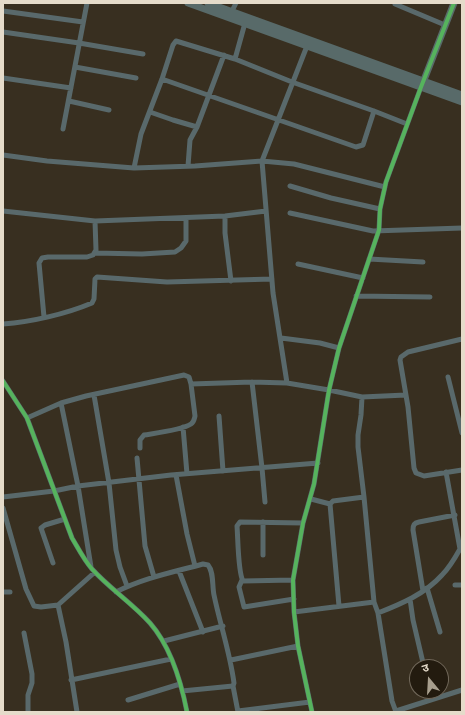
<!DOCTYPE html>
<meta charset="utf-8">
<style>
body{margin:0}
#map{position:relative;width:465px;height:715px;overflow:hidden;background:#382f20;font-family:"Varela Round","Noto Sans Devanagari",sans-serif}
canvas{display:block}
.frame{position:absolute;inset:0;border:4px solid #e5dbca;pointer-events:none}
.north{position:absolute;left:409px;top:659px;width:40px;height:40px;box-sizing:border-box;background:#231b0f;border:1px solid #71685a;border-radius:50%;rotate:342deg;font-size:11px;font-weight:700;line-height:16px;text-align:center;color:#e5dbca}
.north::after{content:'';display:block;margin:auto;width:14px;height:18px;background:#a89f8e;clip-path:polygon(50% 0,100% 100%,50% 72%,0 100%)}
</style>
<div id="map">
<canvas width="465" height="715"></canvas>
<div class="frame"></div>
<div class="north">उ</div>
</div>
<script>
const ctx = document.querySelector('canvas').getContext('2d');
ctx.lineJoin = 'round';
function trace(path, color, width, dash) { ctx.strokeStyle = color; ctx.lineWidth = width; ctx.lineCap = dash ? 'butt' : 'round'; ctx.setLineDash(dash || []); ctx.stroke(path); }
trace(new Path2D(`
 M395,4L445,25
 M3,11L83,22
 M232,11L236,3
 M3,32L79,43L143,54
 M235,59L245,23
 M75,67L136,78
 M3,78L71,88
 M162,79L356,147L363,145L374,111L407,124
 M69,101L109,110
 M150,112L173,120L197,127
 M63,129L87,3
 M3,155L47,161L134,168L195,166L262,161L294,164L385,187
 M188,166L190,140L197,127L224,55
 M134,168L141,134L162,79L173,45L176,41L235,59L292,82L374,111
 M290,186L331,198L380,209
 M3,211L95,221L225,216L266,211
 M290,213L373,231L462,228
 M225,216V233L231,281
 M95,253L142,254L175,252L181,248L186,241V218
 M369,259L423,262
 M298,264L363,278
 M356,296L430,297
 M44,317L39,263L42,258L48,257H87L93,255L96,250L95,221
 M3,324C31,322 66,314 92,303L94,299L95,279L97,277L167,282L272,279
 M281,338L320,343L339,348
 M462,339L408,352L401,357L400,360L408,407L414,468L416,473L424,476L462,470
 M448,377L462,433
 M3,381L27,418L72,538C78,548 84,560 92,569C109,588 132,603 150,623C171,647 181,681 187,712
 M252,382L262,468L265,502
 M287,383L273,293L262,161L307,46
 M191,384L252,382L287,383L329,390L362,397L406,395
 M94,395L109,483L116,550L120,567L127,586
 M362,397L361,415L358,435V447L364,497L374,602L378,613L392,701L396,712
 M61,403L78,486L91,567
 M219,416L223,471
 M27,418L61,403L86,396L184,375L189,377L191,384L195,416C194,420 194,422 191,424C182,430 156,433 144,435L140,440V448
 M183,427L187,474
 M137,458L145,546L154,577
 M446,472L460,549
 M176,475L187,534L195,566
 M3,497L54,491L78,486L171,475L318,463
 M311,499L330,504L333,501L364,497
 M330,504L339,606
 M3,508L26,589L34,606L41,607L58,605L95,572
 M263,555V522
 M53,563L41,528L45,525L65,519
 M179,571L203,632
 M242,580L239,587L244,607L294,599
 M293,580L243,581C238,573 238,538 237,526L240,522L303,523
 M455,585H462
 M427,588L440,632
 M423,591L413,530C413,525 414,523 419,522L455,515
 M3,592H10
 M116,592C143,578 174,572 203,564L208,565C214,572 212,586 214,595C220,624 230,653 234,683L233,686L238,712
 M410,599L413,620L424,667
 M58,605L66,642L77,712
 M294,612L374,602
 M378,613C401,604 425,594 442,575C449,568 455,558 460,549H462
 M24,633L32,674V683L28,695V712
 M164,641L223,626
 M231,660L298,646
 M71,680L171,659
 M182,691L233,686
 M430,691L433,699
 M128,700L180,684
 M238,711L310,702
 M396,711L462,690
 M312,712L298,646L294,612L293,580L303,523L314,484L329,390L339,348L379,230L380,209L386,182L421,87`), '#59696b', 5);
trace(new Path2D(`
 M188,3L462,102
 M208,3L462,95
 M422,85L454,3`), '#586a69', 7);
trace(new Path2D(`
 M3,381L27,418L72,538C78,548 84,560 92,569C109,588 132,603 150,623C171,647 181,681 187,712
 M312,712L298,646L294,612L293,580L303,523L314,484L329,390L339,348L379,230L380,209L386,182L421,87L454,3`), '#56b35d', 4);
</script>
